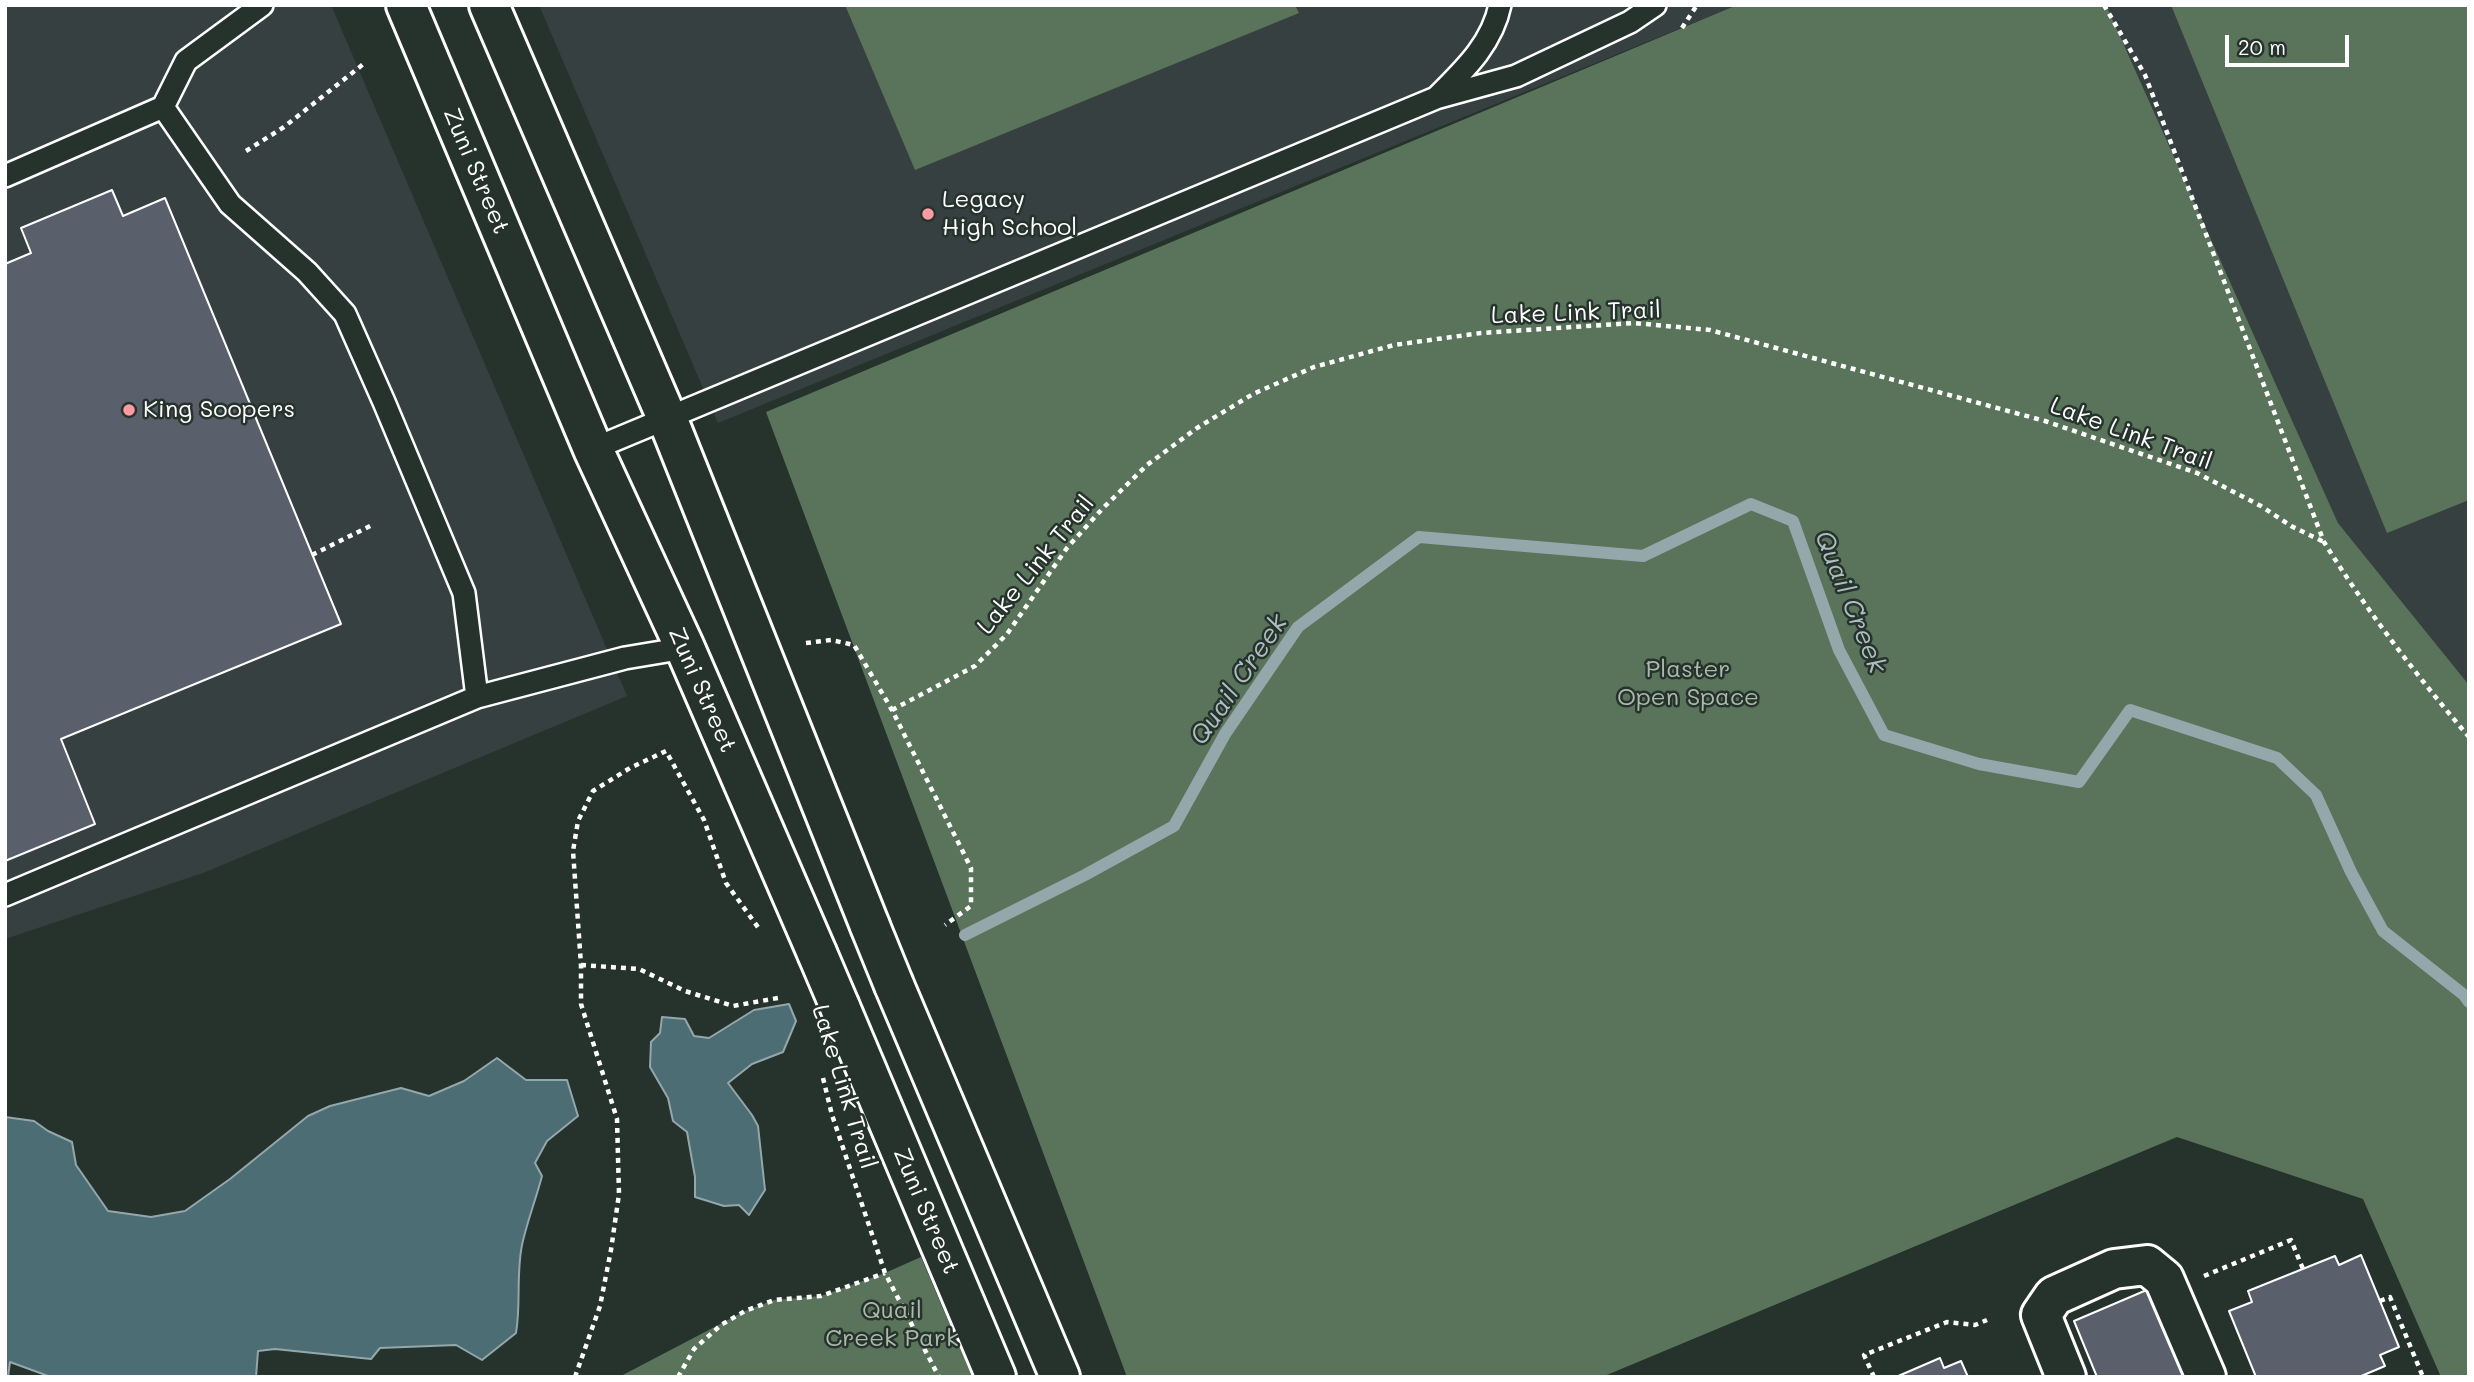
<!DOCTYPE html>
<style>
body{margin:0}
#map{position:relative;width:2474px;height:1382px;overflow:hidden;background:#26332d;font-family:Mali,sans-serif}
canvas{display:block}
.frame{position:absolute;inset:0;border:7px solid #fff;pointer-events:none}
.scale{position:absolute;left:2225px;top:35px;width:124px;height:32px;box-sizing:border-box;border:4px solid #fff;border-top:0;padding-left:9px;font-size:21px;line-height:24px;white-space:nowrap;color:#fff;-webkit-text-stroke:5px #26332d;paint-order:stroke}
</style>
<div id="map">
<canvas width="2474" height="1382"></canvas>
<div class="frame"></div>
<div class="scale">20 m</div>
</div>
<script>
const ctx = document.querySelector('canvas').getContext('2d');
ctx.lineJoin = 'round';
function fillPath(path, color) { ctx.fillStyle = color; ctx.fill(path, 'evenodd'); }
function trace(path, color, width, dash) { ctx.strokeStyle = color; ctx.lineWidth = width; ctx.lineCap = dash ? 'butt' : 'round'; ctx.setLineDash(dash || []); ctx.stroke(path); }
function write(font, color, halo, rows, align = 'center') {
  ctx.font = font + ' Mali,sans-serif'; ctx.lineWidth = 5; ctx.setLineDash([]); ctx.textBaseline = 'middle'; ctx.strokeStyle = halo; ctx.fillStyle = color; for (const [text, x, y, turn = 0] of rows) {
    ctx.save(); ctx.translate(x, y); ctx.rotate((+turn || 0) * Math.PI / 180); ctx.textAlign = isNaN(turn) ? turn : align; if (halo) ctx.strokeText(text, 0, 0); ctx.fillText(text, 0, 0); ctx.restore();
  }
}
fillPath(new Path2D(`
 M5,5H331L627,696L203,873L5,939Z
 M539,5H1737L718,423Z
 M2106,5H2469V685L2338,523Z`), '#364040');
fillPath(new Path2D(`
 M845,5H1295L1299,13L915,170Z
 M1737,5H2106L2338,523L2469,685V1377H2441L2363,1199L2177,1137L1602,1377H1127L766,412Z
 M2171,5H2469V500L2387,533Z
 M921,1257L972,1377H619L745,1311L774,1300L821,1296L885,1273Z`), '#59745a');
const water = new Path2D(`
 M789,1004L796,1021L783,1052L752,1064L728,1083L752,1115L758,1126L765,1190L749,1215L739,1205L724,1206L695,1197V1177L687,1132L673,1121L668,1098L650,1067L651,1042L660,1033L662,1017L685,1019L694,1036L709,1038L754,1010Z
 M497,1058L526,1080H567L578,1116L547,1141L535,1163L542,1176C536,1199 527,1222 522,1245C516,1275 521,1304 516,1333L482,1360L456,1345L380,1348L371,1359L275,1349L258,1351L256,1377H51L10,1362L8,1377H5V1117L34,1121L48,1131L72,1142L76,1165L108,1211L151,1217L185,1211L230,1179L308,1116L330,1106L401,1088L429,1096L464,1081Z`);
fillPath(water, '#4c6d73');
trace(water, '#94a7ab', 2);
trace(new Path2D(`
 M965,935L1085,875L1174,826L1225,734L1298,627L1419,537L1643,556L1751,504L1793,521L1839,650L1884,735L1979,764L2079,782L2130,710L2277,758L2316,795L2351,872L2383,931L2464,995L2469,1002`), '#94a7ab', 12);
const building = new Path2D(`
 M112,190L123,216L165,198L341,624L61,739L95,824L5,861V264L31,253L21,228Z
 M2361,1255L2399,1347L2380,1355L2385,1366L2359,1377H2256L2229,1311L2252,1302L2248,1291L2335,1256L2339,1265Z
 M2149,1289L2185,1377H2097L2074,1321Z
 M1940,1358L1944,1368L1961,1361L1968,1377H1896Z`);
fillPath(building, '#5a5f6c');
trace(building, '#fff', 2);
const service = new Path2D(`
 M1437,97C1464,70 1492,44 1500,5
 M163,107L230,204L307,272L345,314L384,402L464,593L477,697L625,658L685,648
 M5,176L163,107L186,61L262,5
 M593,449L1436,98L1516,76L1630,22L1655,5
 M5,895L477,697`);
const minor = new Path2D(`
 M2066,1377L2041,1315L2054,1296L2114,1269L2147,1265L2164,1279L2206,1377`);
const secondary = new Path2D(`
 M406,5L593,449L685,648L817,953
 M489,5L672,430L870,926
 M894,985L1060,1377
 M840,1007L996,1377`);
trace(service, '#fff', 26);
trace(minor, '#fff', 44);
trace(secondary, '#fff', 44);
trace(new Path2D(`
 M2104,5L2145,75L2324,542C2367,611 2416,675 2469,737
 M1682,28L1697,5
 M246,151L284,127L366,62
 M312,555L372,525
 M806,643L831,640L854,645L892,710L971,868V906L945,925
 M892,710L975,666L1007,634L1067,548L1103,508L1147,465L1197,428L1253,394L1314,367L1394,345L1481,333L1634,323L1710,330L2045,421L2127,449L2197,473L2261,506L2291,526L2324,542
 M581,965L639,969L685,991L733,1006L778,998
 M823,1078L832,1115L885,1273L939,1377
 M2204,1276L2291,1240L2303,1269
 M2380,1301L2390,1297L2423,1377
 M575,1377L600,1306L611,1250L619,1194L617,1119L581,1004V965L573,851L578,821L593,791L630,768L666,751L704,820L726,883L760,930
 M678,1377L694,1349L721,1325L745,1311L774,1300L821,1296L885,1273
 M1874,1377L1864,1355L1947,1322L1975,1325L1987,1320`), '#fff', 4.5, [5, 5]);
trace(service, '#26332d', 21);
trace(minor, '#26332d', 38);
trace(secondary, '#26332d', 38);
const secondaryBridge = new Path2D(`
 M870,926L894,985
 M817,953L840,1007`);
trace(secondaryBridge, '#fff', 44, []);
trace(secondaryBridge, '#26332d', 38);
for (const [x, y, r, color] of [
 [928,214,7,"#ff9aa2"],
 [129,410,7,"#ff9aa2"]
]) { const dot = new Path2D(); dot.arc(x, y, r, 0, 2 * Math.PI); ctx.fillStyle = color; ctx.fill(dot); trace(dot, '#26332d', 2.5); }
write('24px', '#fff', '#26332d', [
 ["Zuni Street",476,171,67],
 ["Lake Link Trail",1576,313,-2],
 ["Lake Link Trail",2131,434,20],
 ["Lake Link Trail",1036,565,-51],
 ["Zuni Street",702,690,66],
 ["Lake Link Trail",844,1087,73],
 ["Zuni Street",926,1211,67]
]);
write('24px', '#fff', '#26332d', [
 ["Legacy",942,200],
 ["High School",942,228],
 ["King Soopers",143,410]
], 'left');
write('24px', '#acbaac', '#26332d', [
 ["Plaster",1688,670],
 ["Open Space",1688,698],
 ["Quail",892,1311],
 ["Creek Park",892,1339]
]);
write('italic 26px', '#aebdc0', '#26332d', [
 ["Quail Creek",1850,602,68],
 ["Quail Creek",1239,680,-56]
]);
</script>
